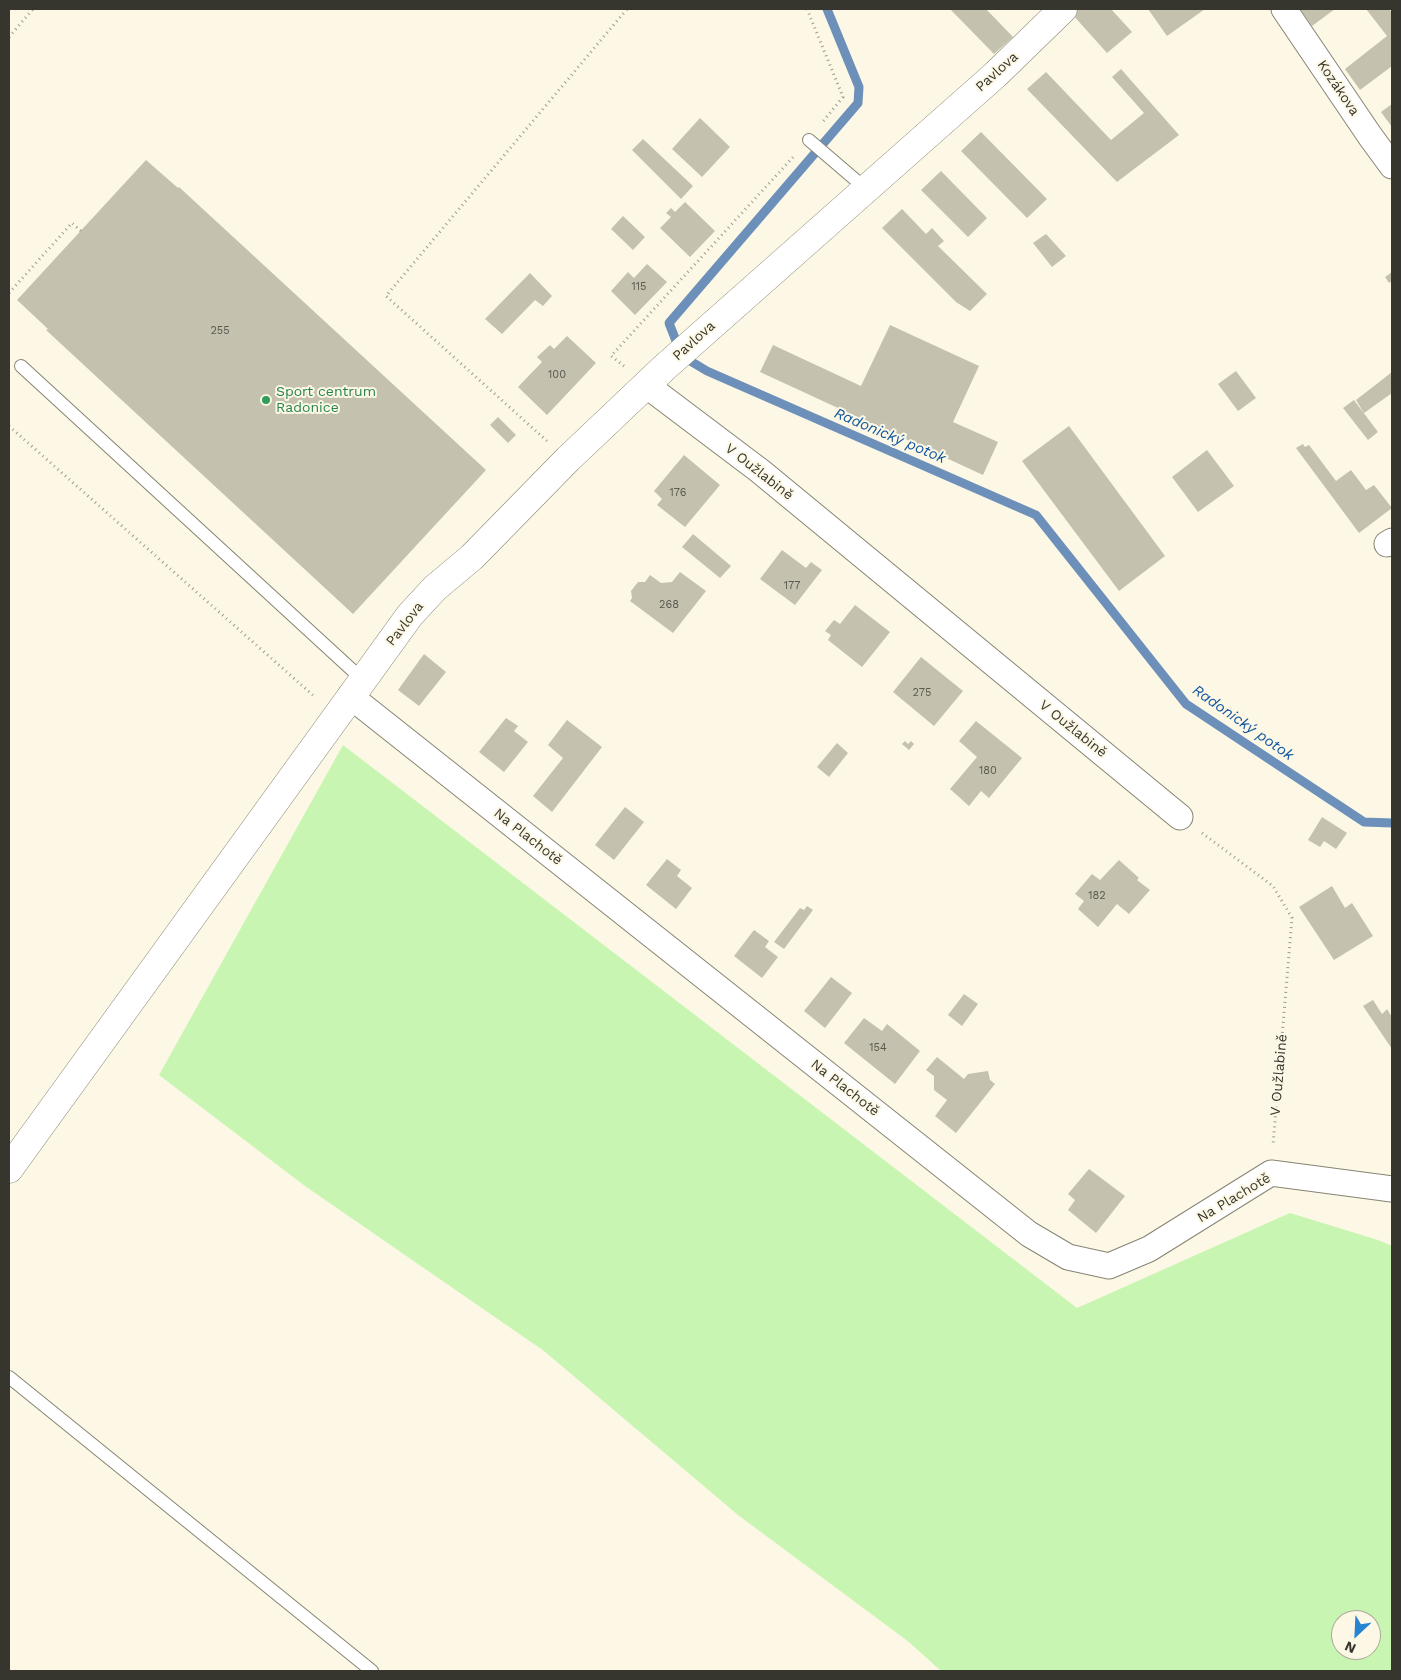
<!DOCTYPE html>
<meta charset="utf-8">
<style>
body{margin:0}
#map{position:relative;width:1401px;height:1680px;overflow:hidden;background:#fcf8e5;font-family:"Work Sans",sans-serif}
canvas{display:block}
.frame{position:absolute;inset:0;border:10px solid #37362e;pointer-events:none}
.north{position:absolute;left:1331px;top:1610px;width:50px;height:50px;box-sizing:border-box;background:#fcf8e5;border:1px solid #adaa9c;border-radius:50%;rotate:205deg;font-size:14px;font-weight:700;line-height:20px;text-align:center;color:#37362e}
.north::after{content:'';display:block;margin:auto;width:18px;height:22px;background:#2684d0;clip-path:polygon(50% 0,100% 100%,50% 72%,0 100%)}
</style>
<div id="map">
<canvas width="1401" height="1680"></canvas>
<div class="frame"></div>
<div class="north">N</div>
</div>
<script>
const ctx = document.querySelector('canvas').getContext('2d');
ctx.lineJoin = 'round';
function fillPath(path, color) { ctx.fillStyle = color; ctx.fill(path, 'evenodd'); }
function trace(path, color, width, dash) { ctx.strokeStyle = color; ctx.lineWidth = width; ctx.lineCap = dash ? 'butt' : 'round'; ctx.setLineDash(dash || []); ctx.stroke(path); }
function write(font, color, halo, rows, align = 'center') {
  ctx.font = font + ' "Work Sans",sans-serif'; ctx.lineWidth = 4; ctx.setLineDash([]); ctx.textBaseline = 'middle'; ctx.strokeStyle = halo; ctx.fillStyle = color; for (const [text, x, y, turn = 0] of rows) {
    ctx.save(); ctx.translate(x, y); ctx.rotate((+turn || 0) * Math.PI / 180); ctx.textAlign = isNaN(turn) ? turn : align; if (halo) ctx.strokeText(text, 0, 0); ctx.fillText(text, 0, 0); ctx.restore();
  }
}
fillPath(new Path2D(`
 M343,745L1077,1308L1290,1213L1378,1240L1392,1246V1671H941L909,1642L738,1515L544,1351L305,1186L159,1075ZM1341,1620H1371V1650H1341Z`), '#c8f5b1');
trace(new Path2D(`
 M827,9L859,87L858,103L669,323L682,356L707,371L1036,515L1186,704L1364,822L1392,823`), '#6d90ba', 9);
fillPath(new Path2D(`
 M950,9H986L1013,37L994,54Z
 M1077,9H1111L1132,32L1107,53L1072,14Z
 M1148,9H1205L1167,36Z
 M1300,9H1335L1312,26Z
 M1366,9H1389L1392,13V66L1360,90L1345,69L1387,36Z
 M1121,69L1179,135L1117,182L1027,89L1046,72L1111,140L1144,113L1112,77Z
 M1392,104V127L1381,112Z
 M700,118L730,147L702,177L672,149Z
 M981,132L1047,199L1027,218L961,151Z
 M643,139L693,186L681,199L632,150Z
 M146,160L178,188L179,187L486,470L353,614L46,330L48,329L17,300Z
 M941,171L987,218L968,237L921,190Z
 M685,202L715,231L690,257L660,228L671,217L666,213L671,208L675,212Z
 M902,209L926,234L932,228L944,241L938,246L987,294L970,311L956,302L882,228Z
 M623,216L645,237L633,250L611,229Z
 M1046,234L1066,256L1052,267L1033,243Z
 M647,264L667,282L635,315L611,291L628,272L634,278Z
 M1392,272V281L1389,283L1385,277Z
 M530,273L552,296L543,306L535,300L502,334L485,319Z
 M890,325L979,366L953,422L998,442L983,475L760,372L773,345L861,386Z
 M567,336L596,363L547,415L518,387L542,362L537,357L550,345L554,349Z
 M1236,371L1256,398L1238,411L1218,384Z
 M1392,372V393L1364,413L1356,400Z
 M1354,400L1378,432L1368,440L1343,408Z
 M498,417L516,435L508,443L490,425Z
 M1069,426L1165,556L1119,591L1022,461Z
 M1303,444L1305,447L1309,445L1336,481L1351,470L1366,490L1374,485L1392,508L1359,533L1296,448Z
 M1207,450L1234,486L1198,512L1172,477Z
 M684,455L720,485L685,527L657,505L662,499L654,491Z
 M693,534L731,566L720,578L682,547Z
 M782,550L806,568L811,562L822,570L795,605L760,579Z
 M680,572L706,591L673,633L630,601L632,598L631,591L638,582H645L650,575L661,583L672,582Z
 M855,605L890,632L862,667L828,640L831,635L825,631L834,620L840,624Z
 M424,654L446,672L419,706L398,690Z
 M921,657L963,691L934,726L893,692Z
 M506,718L518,726L514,731L528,742L504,772L479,752Z
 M567,720L602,747L552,812L533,796L563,758L548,745Z
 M976,721L1022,758L989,798L981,791L969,806L950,789L977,757L959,741Z
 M905,741L908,744L911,741L914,744L909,750L902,744Z
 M837,743L848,753L829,777L817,767Z
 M625,807L644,822L614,860L595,845Z
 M1322,817L1347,833L1336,849L1324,841L1320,847L1308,840Z
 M667,859L681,870L677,876L692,888L676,909L646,885Z
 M1119,860L1139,878L1137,880L1150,890L1129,914L1117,904L1098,927L1078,909L1084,901L1075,894L1092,874L1100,880Z
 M1332,886L1345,908L1352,903L1373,936L1334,960L1299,907Z
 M807,906L813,910L784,949L774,942L800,908L804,910Z
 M754,930L769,941L765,947L778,957L762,978L734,956Z
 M831,977L852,993L825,1028L804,1011Z
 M964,994L978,1004L962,1026L948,1015Z
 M1373,1000L1382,1014L1387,1009L1392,1017V1049L1363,1006Z
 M864,1018L882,1031L887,1024L920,1051L895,1084L844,1043Z
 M937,1057L964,1079L968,1074L988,1071L990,1080L995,1084L956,1133L935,1116L947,1100L934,1090V1076L926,1070Z
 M1089,1169L1125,1196L1096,1233L1068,1210L1075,1200L1068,1194Z`), '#c4c1af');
const lane = new Path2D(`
 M809,140L865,188
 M21,366L363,680
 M9,1377L372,1671`);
const street = new Path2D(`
 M1284,9L1370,136L1392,166
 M646,385L760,471L1180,817
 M1387,544L1392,541
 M350,696L1029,1234L1068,1257L1109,1266L1149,1249L1271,1173L1392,1189`);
const secondary = new Path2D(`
 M9,1169L410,615L435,588L472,557L568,459L665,367L995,75L1063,9`);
trace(lane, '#878473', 14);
trace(street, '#878473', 27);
trace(secondary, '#878473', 29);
trace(new Path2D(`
 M807,9L843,97L821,124
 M9,37L33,9
 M9,293L72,223L81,231
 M624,366L611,356L795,155
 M9,426L315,697
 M547,441L386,296L627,9
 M1202,833L1273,886L1292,918L1273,1145`), '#9f9c8f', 3, [1, 4]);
trace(lane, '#fff', 12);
trace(street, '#fff', 25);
trace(secondary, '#fff', 28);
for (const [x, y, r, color] of [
 [266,400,5,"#2e9e5b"]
]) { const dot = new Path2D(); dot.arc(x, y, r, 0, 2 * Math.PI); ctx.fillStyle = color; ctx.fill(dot); trace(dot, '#fcf8e5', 2); }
write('11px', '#5a594e', null, [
 ["115",639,287],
 ["255",220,331],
 ["100",557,375],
 ["176",678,493],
 ["177",792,586],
 ["268",669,605],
 ["275",922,693],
 ["180",988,771],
 ["182",1097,896],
 ["154",878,1048]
]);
write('14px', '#37362e', '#fcf8e5', [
 ["Pavlova",997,72,-42],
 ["Kozákova",1338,88,56],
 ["Pavlova",694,341,-42],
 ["V Oužlabině",759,472,38],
 ["Pavlova",405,624,-52],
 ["V Oužlabině",1073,729,39],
 ["Na Plachotě",528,837,38],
 ["V Oužlabině",1279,1075,-85],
 ["Na Plachotě",845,1088,38],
 ["Na Plachotě",1234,1198,-31]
]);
write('14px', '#27864d', '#fcf8e5', [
 ["Sport centrum",276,392],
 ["Radonice",276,408]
], 'left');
write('italic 15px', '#10559f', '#fcf8e5', [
 ["Radonický potok",890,436,23],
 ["Radonický potok",1243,723,35]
]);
</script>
